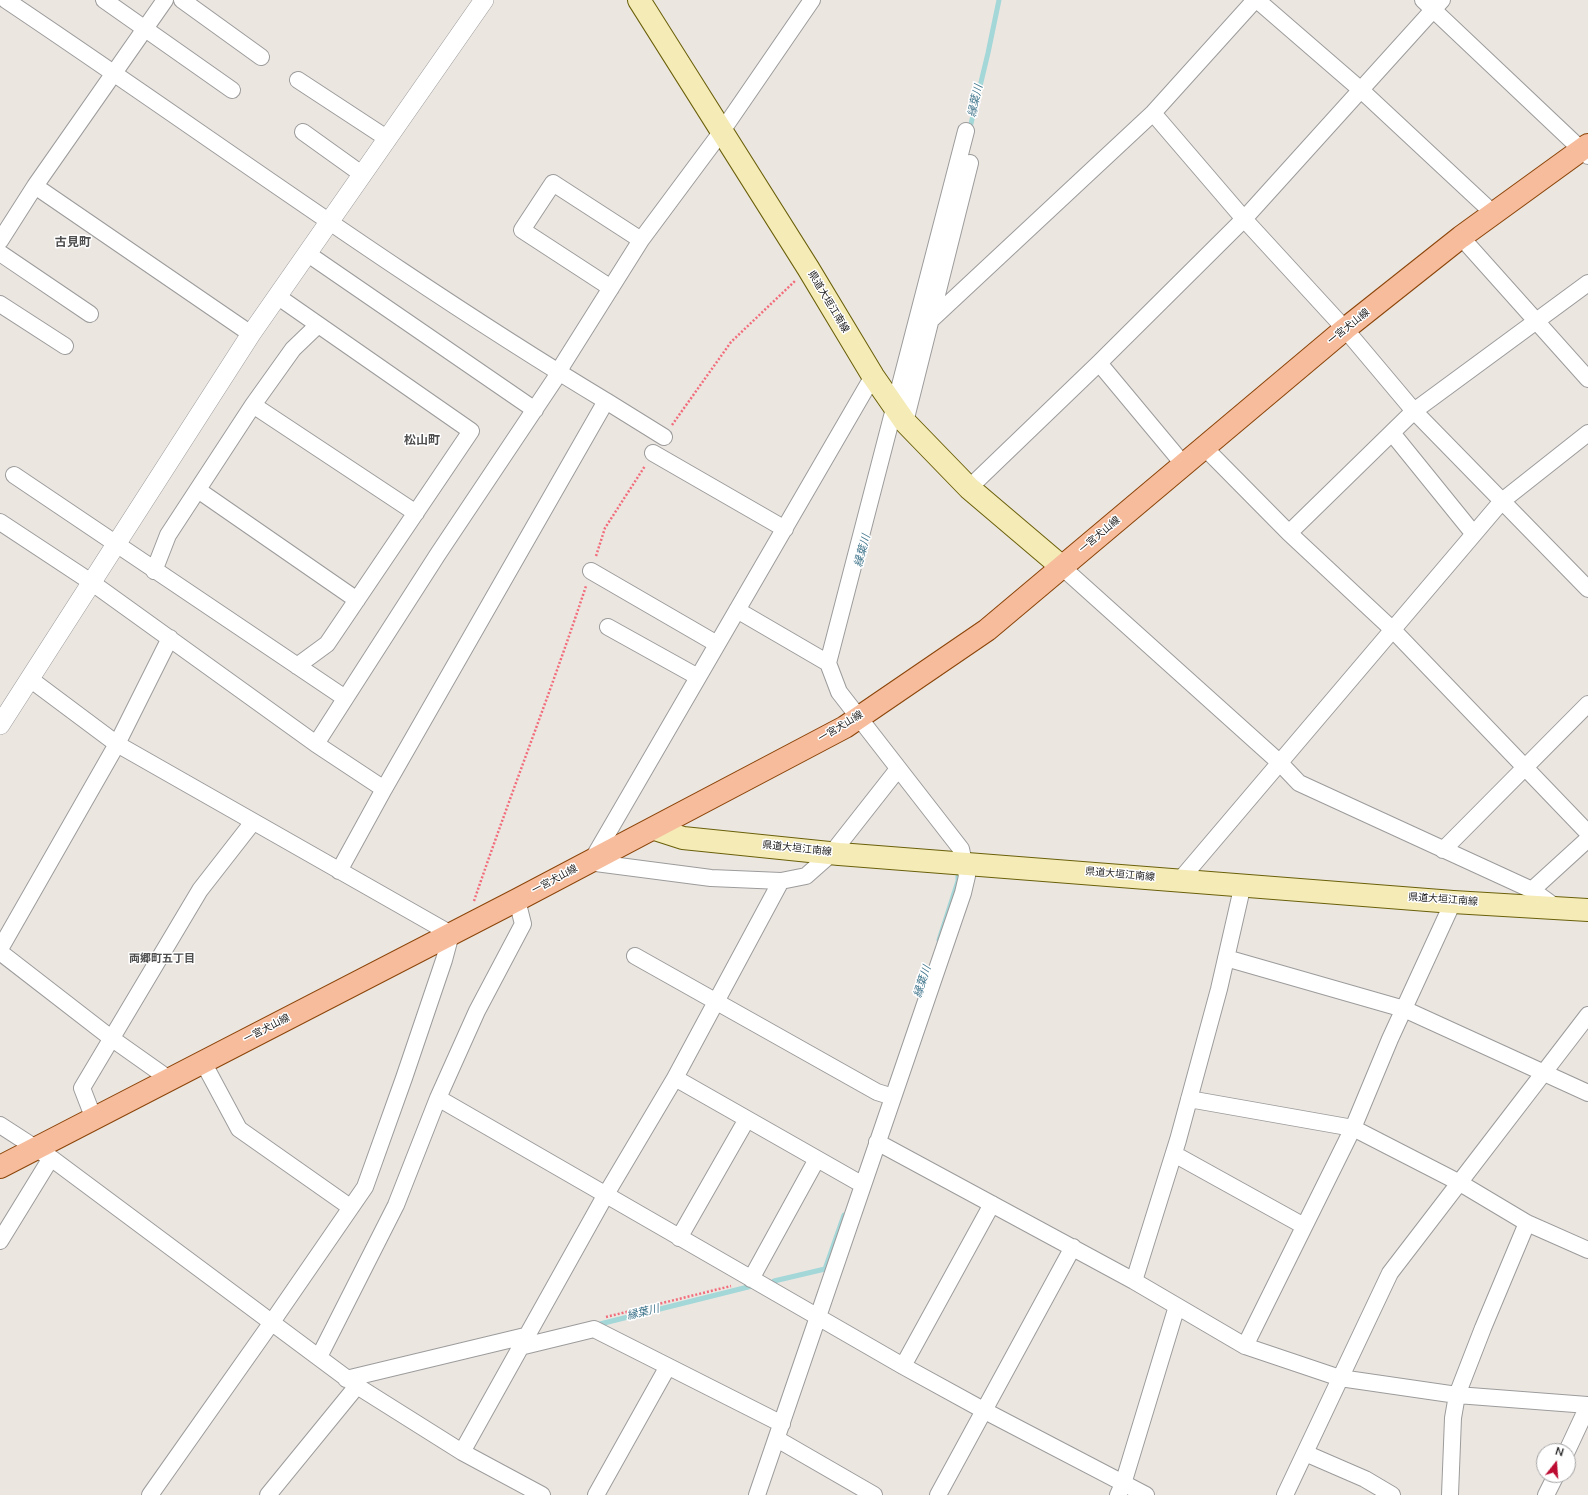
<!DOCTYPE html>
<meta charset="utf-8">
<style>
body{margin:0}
#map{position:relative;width:1588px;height:1495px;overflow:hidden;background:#ece6e1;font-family:"Nunito Sans",sans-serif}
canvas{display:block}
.north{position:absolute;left:1536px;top:1443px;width:40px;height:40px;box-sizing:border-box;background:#fff;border:1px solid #a4a4a4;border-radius:50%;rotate:17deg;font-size:11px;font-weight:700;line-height:16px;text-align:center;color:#1b1b1b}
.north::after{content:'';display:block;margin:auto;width:14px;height:18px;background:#bc0a30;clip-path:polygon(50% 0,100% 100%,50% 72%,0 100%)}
</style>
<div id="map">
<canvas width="1588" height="1495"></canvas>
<div class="north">N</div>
</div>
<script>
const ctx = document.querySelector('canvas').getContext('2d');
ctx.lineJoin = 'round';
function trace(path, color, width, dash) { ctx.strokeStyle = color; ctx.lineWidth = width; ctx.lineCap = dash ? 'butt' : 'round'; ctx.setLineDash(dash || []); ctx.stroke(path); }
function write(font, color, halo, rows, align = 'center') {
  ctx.font = font + ' "Nunito Sans","Noto Sans JP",sans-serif'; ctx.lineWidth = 3; ctx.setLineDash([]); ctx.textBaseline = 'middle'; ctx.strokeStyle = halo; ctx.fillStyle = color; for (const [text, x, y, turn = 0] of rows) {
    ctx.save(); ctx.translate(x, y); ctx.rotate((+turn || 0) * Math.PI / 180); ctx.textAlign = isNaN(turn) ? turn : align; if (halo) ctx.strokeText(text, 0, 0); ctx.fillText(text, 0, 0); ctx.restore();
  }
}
trace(new Path2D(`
 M969,132L988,53L999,0
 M939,940L958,881V876
 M774,1281L825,1269L844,1215
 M596,1325L752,1286`), '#a3d7d8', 5);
const minor = new Path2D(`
 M6,0C206,134 400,277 606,401L384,789
 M104,0L232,90
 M182,0L261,57
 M1257,0L1361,90L1493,213
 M1423,0L1588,156
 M298,80L388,139
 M1153,113L1244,219L1345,329L1414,411L1588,589
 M303,132L363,175
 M35,186L251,334
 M1461,237L1588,379
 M0,241L35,186L165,0
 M0,253L90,314
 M308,254L535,410
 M611,288L522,230L553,183L641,240
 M277,296L471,431L327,644L297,666
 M0,304L65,346
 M919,316L931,320L1153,113L1255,0
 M1099,363L1184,465
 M606,401L664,437
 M253,405L416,513
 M905,422L970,163
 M1392,433L1473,533
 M1205,448L1289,533L1393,630L1588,833
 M653,453L785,529
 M14,475L345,698
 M969,488L1099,363L1244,219L1442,0
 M198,490L357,600
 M0,522L91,582L316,744L384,789L339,871
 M1289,533L1414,411L1588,283
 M1062,567L1279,762L1299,783L1532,890L1557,908
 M154,571L168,535L253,405L293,349L318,325
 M591,571L717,644
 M737,610L828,663
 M608,627L698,677
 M30,679L117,744L451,934L444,960L404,1078L365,1187L272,1322L150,1495
 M316,744L438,554L559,373L563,364L641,240L722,131L812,0
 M1443,850L1588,704
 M592,860L873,376
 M588,862L711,878L781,881L806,876L832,853L898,769
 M1180,880L1502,501L1588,433
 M1532,890L1588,839
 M0,949L117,744L170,638
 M0,952L111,1038L169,1079
 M635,956L877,1092L893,1097
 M1226,958L1404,1009L1588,1093
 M203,1062L239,1129L350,1207
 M675,1078L863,1185
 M438,1098L903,1366L985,1411L1146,1495
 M1189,1099L1353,1128L1460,1183L1527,1223L1588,1250
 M94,1119L82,1088L200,890L253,822
 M0,1125L51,1158L357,1386L462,1452L542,1495
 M877,1142L1134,1281L1245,1346L1340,1378L1457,1395L1588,1405
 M1174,1154L1304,1226
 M679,1238L747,1119
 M0,1241L51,1158
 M751,1279L817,1159
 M1134,1281L1178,1140L1219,989L1243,884
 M1245,1346L1353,1128L1390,1039L1453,902
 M520,1347L594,1329L782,1424
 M319,1357L396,1205L438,1098L477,1011L523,924L517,900
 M903,1366L992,1204
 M346,1379L525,1336
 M777,1439L874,1495
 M1567,1451L1588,1406
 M462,1452L605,1196L675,1078L781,881
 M1305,1453L1365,1479L1392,1495
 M268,1495L357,1386
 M596,1495L667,1368
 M757,1495L963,893L967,876L961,849L839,692L828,663L966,131
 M938,1495L1073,1247
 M1118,1495L1123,1484L1177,1306
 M1285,1495L1390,1273L1588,1015
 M1450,1495L1453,1418L1457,1395L1483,1328L1527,1223
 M1546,1495L1556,1475`);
const tertiary = new Path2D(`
 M0,725L251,334L484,0`);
const secondary = new Path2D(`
 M639,0L808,268L873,376L905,422L969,488L1062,567
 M655,829L683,838L839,854L1453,902L1588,910`);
const primary = new Path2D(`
 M0,1167L517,900L845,727L987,630L1345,329L1461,237L1588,145`);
trace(minor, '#9c9c9c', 18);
trace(tertiary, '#9c9c9c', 20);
trace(secondary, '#6a600a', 24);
trace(primary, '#8b4408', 24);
trace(new Path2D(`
 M672,425L731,342L795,281
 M596,556L605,528L645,466
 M474,901C510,795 551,692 586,586
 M606,1317L731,1286`), '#f26d7b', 2.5, [2, 2]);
trace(minor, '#fff', 16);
trace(tertiary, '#fff', 19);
trace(secondary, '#f5ebb6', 22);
trace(primary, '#f6bc9c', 22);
write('10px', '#1b1b1b', '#fff', [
 ["県道大垣江南線",828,302,59],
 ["一宮犬山線",1349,327,-39],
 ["一宮犬山線",1100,535,-40],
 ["一宮犬山線",841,727,-31],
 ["県道大垣江南線",797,849,6],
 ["県道大垣江南線",1120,875,5],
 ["一宮犬山線",555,880,-28],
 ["県道大垣江南線",1443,900,4],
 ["一宮犬山線",267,1029,-27]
]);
write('italic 11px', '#45798f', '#fff', [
 ["縁葉川",976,101,-77],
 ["縁葉川",863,551,-75],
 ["縁葉川",923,982,-72],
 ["縁葉川",643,1313,-14]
]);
write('bold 11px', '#4e4e4e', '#fff', [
 ["両郷町五丁目",162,959]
]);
write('bold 12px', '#4e4e4e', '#fff', [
 ["古見町",73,243],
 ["松山町",422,441]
]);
</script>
